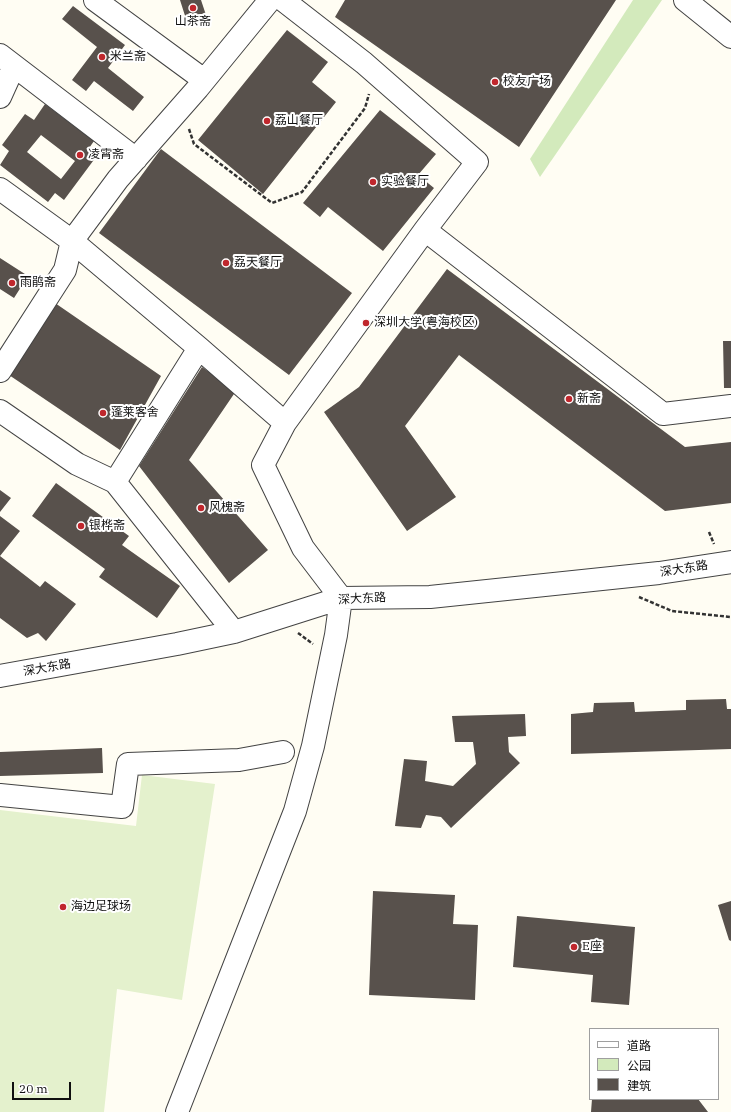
<!DOCTYPE html>
<meta charset="utf-8">
<style>
body{margin:0}
#map{position:relative;width:731px;height:1112px;overflow:hidden;background:#fffdf3;font-family:"IBM Plex Serif","Noto Sans SC",serif}
canvas{display:block}
.legend{position:absolute;left:589px;top:1028px;width:130px;height:72px;box-sizing:border-box;background:#fff;border:1px solid #9f9f9f;margin:0;padding:5px 7px;list-style:none;font-size:12px;color:#101010}
.legend li{display:flex;align-items:center;gap:8px;height:20px}
.legend b{width:20px;border:1px solid #9f9f9f}
.scale{position:absolute;left:12px;top:1082px;width:59px;height:18px;box-sizing:border-box;border:2px solid #101010;border-top:0;padding-left:5px;font-size:12px;line-height:14px;white-space:nowrap;color:#101010;-webkit-text-stroke:3px #fff;paint-order:stroke}
</style>
<div id="map">
<canvas width="731" height="1112"></canvas>
<ul class="legend">
<li><b style="height:5px;background:#fff"></b>道路</li>
<li><b style="height:11px;background:#d3eabc"></b>公园</li>
<li><b style="height:11px;background:#58514c"></b>建筑</li>
</ul>
<div class="scale">20 m</div>
</div>
<script>
const ctx = document.querySelector('canvas').getContext('2d');
ctx.lineJoin = 'round';
function fillPath(path, color) { ctx.fillStyle = color; ctx.fill(path, 'evenodd'); }
function trace(path, color, width, dash) { ctx.strokeStyle = color; ctx.lineWidth = width; ctx.lineCap = dash ? 'butt' : 'round'; ctx.setLineDash(dash || []); ctx.stroke(path); }
function write(font, color, halo, rows, align = 'center') {
  ctx.font = font + ' "IBM Plex Serif","Noto Sans SC",serif'; ctx.lineWidth = 4; ctx.setLineDash([]); ctx.textBaseline = 'middle'; ctx.strokeStyle = halo; ctx.fillStyle = color; for (const [text, x, y, turn = 0] of rows) {
    ctx.save(); ctx.translate(x, y); ctx.rotate((+turn || 0) * Math.PI / 180); ctx.textAlign = isNaN(turn) ? turn : align; if (halo) ctx.strokeText(text, 0, 0); ctx.fillText(text, 0, 0); ctx.restore();
  }
}
fillPath(new Path2D(`
 M633,0H662L540,177L530,159Z`), '#d3eabc');
fillPath(new Path2D(`
 M142,775L215,784L182,1000L117,989L104,1112H0V810L136,826Z`), '#e4f1cd');
fillPath(new Path2D(`
 M180,0H201L206,15L187,22Z
 M345,0H616L519,147L335,17Z
 M73,6L125,45L108,68L144,97L133,111L94,81L86,91L72,80L97,47L62,19Z
 M287,30L328,62L312,82L336,102L263,194L198,140Z
 M45,104L94,141L87,151L96,157L64,200L55,193L48,202L0,165L9,151L2,145L25,114L34,120ZM41,135L75,161L61,179L27,152Z
 M380,110L436,154L418,175L434,188L383,251L328,207L320,217L303,203Z
 M161,149L352,293L289,375L99,233Z
 M0,258L28,276L14,298L0,289Z
 M447,269L685,447L731,442V503L665,511L459,355L405,426L456,497L407,531L324,412L359,387Z
 M55,303L161,376L120,450L9,375Z
 M723,341H731V388H724Z
 M202,367L236,391L189,460L268,550L229,583L139,466Z
 M56,483L129,536L122,545L180,586L157,618L99,577L105,569L32,516Z
 M0,490L11,498L0,512Z
 M0,516L20,531L0,556L40,587L45,581L76,604L46,641L38,633L27,638L0,618Z
 M726,699L727,709H731V749L571,754V714L593,712L594,703L634,702L635,712L686,710V700Z
 M525,714L526,736L508,737L509,752L520,763L451,828L441,817L426,815L421,828L395,826L404,759L427,761L425,781L453,786L476,764L473,742H455L452,716Z
 M102,748L103,773L0,776V752Z
 M373,891L455,895L453,924L478,925L475,1000L369,995Z
 M731,901V941L729,940L718,905Z
 M517,916L635,927L629,1005L591,1002L593,975L513,967Z
 M592,1099H698L708,1112H591Z`), '#58514c');
const minor = new Path2D(`
 M95,0L204,80
 M283,0L364,63L477,162L425,230L285,423
 M685,0L731,37
 M0,55L136,159
 M0,97L14,66
 M0,189L72,241L199,348L285,423L263,465L303,548L341,598L336,635L313,746L295,811L177,1112
 M425,230L663,414L731,406
 M0,371L65,270L72,241L118,179L198,88L270,0
 M0,411L77,464L115,482L234,632
 M115,482L199,348
 M0,676L177,644L234,632L341,598L430,597L659,573L731,562
 M0,795L122,807L128,764L239,760L283,752`);
trace(minor, '#434343', 24);
trace(new Path2D(`
 M189,129L194,144L272,203L302,192L365,108L369,94
 M709,532L714,544
 M639,597L672,611L731,617
 M298,633L313,644`), '#323232', 2.5, [4, 2]);
trace(minor, '#fff', 22);
for (const [x, y, r, color] of [
 [193,8,4,"#c0272d"],
 [102,57,4,"#c0272d"],
 [495,82,4,"#c0272d"],
 [267,121,4,"#c0272d"],
 [80,155,4,"#c0272d"],
 [373,182,4,"#c0272d"],
 [226,263,4,"#c0272d"],
 [12,283,4,"#c0272d"],
 [366,323,4,"#c0272d"],
 [569,399,4,"#c0272d"],
 [103,413,4,"#c0272d"],
 [201,508,4,"#c0272d"],
 [81,526,4,"#c0272d"],
 [63,907,4,"#c0272d"],
 [574,947,4,"#c0272d"]
]) { const dot = new Path2D(); dot.arc(x, y, r, 0, 2 * Math.PI); ctx.fillStyle = color; ctx.fill(dot); trace(dot, '#fff', 1.5); }
write('12px', '#101010', '#fff', [
 ["山茶斋",193,22,"center"],
 ["米兰斋",110,57],
 ["校友广场",503,82],
 ["荔山餐厅",275,121],
 ["凌霄斋",88,155],
 ["实验餐厅",381,182],
 ["荔天餐厅",234,263],
 ["雨鹃斋",20,283],
 ["深圳大学(粤海校区)",374,323],
 ["新斋",577,399],
 ["蓬莱客舍",111,413],
 ["风槐斋",209,508],
 ["银桦斋",89,526],
 ["海边足球场",71,907],
 ["E座",582,947]
], 'left');
write('12px', '#101010', '#fff', [
 ["深大东路",684,569,-9],
 ["深大东路",362,599,-3],
 ["深大东路",47,668,-10]
]);
</script>
